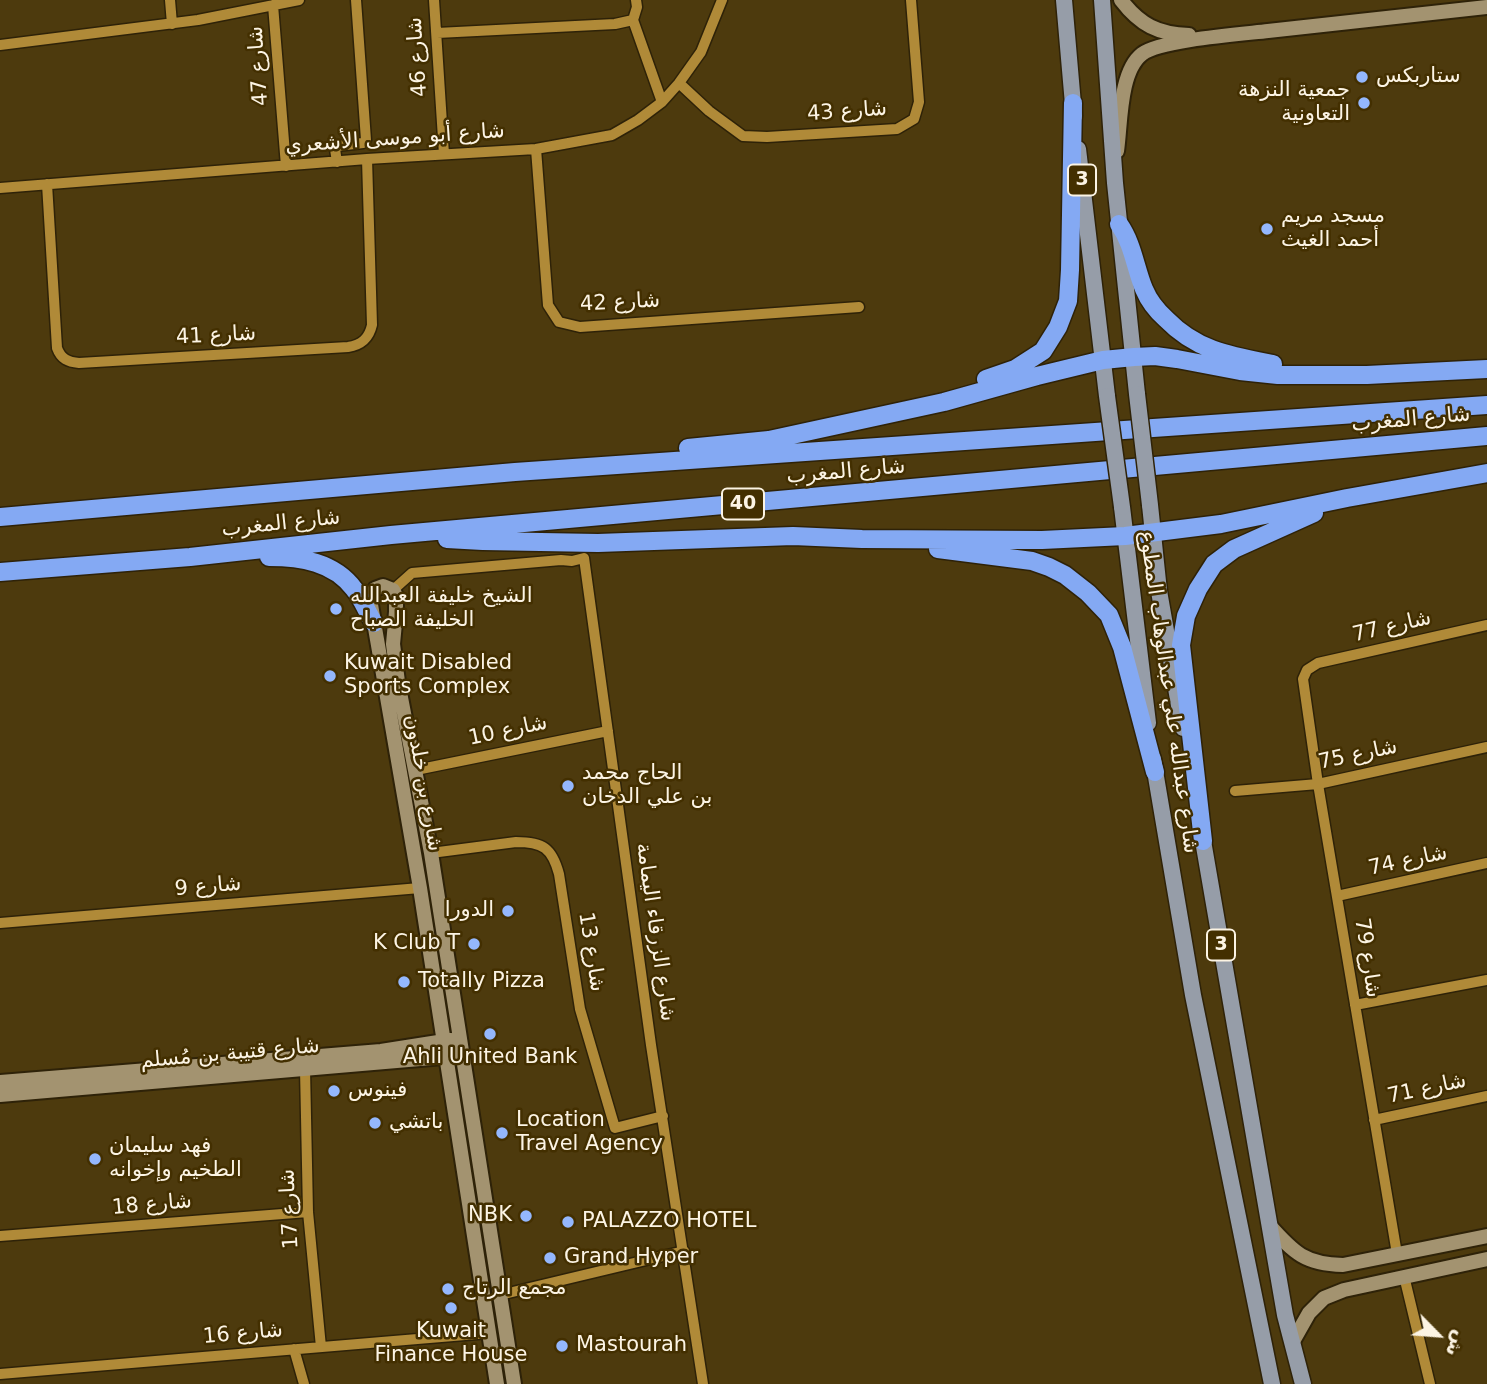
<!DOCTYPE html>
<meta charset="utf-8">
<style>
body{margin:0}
#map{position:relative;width:1487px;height:1384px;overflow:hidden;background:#4d3a0d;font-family:"DejaVu Sans",Cairo,sans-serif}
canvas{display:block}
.north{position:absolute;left:1403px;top:1300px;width:70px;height:70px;-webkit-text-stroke:5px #432f00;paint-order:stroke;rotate:115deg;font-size:19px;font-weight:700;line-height:28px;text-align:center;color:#fcf4e4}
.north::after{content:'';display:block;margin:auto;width:24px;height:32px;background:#fcf4e4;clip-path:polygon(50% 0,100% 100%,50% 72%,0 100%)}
</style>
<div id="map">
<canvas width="1487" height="1384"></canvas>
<div class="north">ش</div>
</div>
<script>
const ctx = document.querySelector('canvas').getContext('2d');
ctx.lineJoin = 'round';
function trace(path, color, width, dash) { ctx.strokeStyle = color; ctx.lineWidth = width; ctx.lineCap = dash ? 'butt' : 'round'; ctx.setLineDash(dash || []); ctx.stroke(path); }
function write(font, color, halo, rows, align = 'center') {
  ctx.font = font + ' "DejaVu Sans",Cairo,sans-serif'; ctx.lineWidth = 5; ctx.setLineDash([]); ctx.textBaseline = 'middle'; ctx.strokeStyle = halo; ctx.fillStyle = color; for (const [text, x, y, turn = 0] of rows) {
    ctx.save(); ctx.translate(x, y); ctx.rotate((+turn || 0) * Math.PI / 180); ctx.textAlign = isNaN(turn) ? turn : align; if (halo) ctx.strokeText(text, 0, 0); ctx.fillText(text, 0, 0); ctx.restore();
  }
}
const street = new Path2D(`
 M170,0L172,24
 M434,0L444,154
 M636,0L637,7L633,20L662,102
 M273,5L286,166
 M437,33L615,24L633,20
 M0,45L198,20L299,0
 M679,83L709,111L743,136L767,137L897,129L914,119L919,102L911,0
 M536,149L548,305L559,322L580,327L859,307
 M337,162L335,149L337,146L363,143L366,140L356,0
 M47,184L57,348C61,359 68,362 79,363L348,347C362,345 369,338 372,325L367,159
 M0,188L367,159L536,149L612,135L638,120L662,102L679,83L701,52L722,0
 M393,590L412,573L561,560L572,561L584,558L651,1045L703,1384
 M416,770L608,731
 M1235,791L1318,784L1487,747
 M431,853L516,842C543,842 552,848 559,874L580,1009L615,1128L663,1116
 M1337,896L1487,863
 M0,923L420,888
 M1355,1005L1487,980
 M305,1069L308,1212L321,1347
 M1374,1120L1487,1096
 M0,1236L308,1212
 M1397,1254L1318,784L1303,679L1307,670L1318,663L1487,625
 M1404,1276L1430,1384
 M500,1295L684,1251
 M294,1349L304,1384
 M0,1374L489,1333`);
const secondary = new Path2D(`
 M1121,0C1140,25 1158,34 1189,35
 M1117,151C1121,124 1119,72 1142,54C1160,40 1242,34 1268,31C1341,23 1414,15 1487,7
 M0,1082L381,1051L451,1040
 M0,1095L455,1056
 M1270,1226C1294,1253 1305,1264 1343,1265L1487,1236
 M1292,1343L1309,1313L1324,1298L1344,1290L1487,1259
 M497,1384L420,888L370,599L375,589L383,586L393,590L396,596V612L393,644L398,682L431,853L514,1384`);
const primary = new Path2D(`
 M1064,0L1074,116
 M1102,0L1115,183L1137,394
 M1078,149L1107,396
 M1150,505L1159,591L1183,728
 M1122,507L1148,723
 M1153,759L1193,995L1272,1384
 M1201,829L1285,1315L1303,1384`);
const highway = new Path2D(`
 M1119,224C1133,244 1135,267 1144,289C1149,301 1157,311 1166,319C1197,351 1231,356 1273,364
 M986,379L1015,369L1043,351L1058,327L1068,301L1070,270L1073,103
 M688,448L769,440L944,402L1037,376L1103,360L1134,357L1155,356L1177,359L1240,371L1278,375H1367L1487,369
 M0,517L515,472L1487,405
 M447,539L483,541L598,543L793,536L862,539L1042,540L1125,536L1221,524L1347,498L1487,473
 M938,549L1032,561L1049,567L1065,575L1088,593L1109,615L1122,647L1155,772
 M269,557C301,557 334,562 354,589C362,598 367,612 374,623
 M0,572L190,557L391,535L1487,436
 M1203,841L1181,645L1186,616L1198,589L1214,564L1234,549L1314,513`);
trace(street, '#2e2208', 13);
trace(secondary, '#2e2208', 18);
trace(primary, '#2e2208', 19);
trace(highway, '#2e2208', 21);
trace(street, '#b08a38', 10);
trace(secondary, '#a39370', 14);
trace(primary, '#969da8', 16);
trace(highway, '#84a9f3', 18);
const primaryBridge = new Path2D(`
 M1137,394L1150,505
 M1107,396L1122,507`);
trace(primaryBridge, '#2e2208', 19, []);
trace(primaryBridge, '#969da8', 16);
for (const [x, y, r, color] of [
 [1362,77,7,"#94b7fd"],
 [1364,103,7,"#94b7fd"],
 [1267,229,7,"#94b7fd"],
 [336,609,7,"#94b7fd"],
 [330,676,7,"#94b7fd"],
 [568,786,7,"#94b7fd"],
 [508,911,7,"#94b7fd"],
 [474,944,7,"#94b7fd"],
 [404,982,7,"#94b7fd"],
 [490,1034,7,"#94b7fd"],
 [334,1091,7,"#94b7fd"],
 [375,1123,7,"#94b7fd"],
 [502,1133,7,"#94b7fd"],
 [95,1159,7,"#94b7fd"],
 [526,1216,7,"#94b7fd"],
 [568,1222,7,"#94b7fd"],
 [550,1258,7,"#94b7fd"],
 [448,1289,7,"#94b7fd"],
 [451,1308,7,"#94b7fd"],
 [562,1346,7,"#94b7fd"]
]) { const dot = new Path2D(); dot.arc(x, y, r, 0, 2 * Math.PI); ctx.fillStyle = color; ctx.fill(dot); trace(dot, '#432f00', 2.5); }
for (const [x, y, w] of [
 [1082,180,28],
 [743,504,42],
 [1221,945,28]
]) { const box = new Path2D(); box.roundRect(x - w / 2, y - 15.5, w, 31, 5); ctx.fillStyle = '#432f00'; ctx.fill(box); trace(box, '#fcf4e4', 2); }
write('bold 19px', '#fcf4e4', null, [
 ["3",1082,180],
 ["40",743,504],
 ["3",1221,945]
]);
write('21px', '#fcf4e4', '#432f00', [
 ["شارع 46",418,57,-94],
 ["شارع 47",259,66,-94],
 ["شارع 43",847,112,-4],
 ["شارع أبو موسى الأشعري",395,139,-4],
 ["شارع 42",620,303,-3],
 ["شارع 41",216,336,-3],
 ["شارع المغرب",1411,420,-5],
 ["شارع المغرب",846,472,-5],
 ["شارع المغرب",281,524,-6],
 ["شارع 77",1392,627,-13],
 ["شارع عبدالله علي عبدالوهاب المطوع",1168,692,82],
 ["شارع 10",508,731,-12],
 ["شارع 75",1358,755,-12],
 ["شارع بن خلدون",423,783,80],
 ["شارع 74",1408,861,-12],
 ["شارع 9",208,887,-5],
 ["شارع الزرقاء اليمامة",655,932,82],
 ["شارع 13",591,952,81],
 ["شارع 79",1367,958,81],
 ["شارع قتيبة بن مُسلم",230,1054,-5],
 ["شارع 71",1427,1089,-12],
 ["شارع 18",152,1205,-5],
 ["شارع 17",290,1209,-93],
 ["شارع 16",243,1334,-5]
]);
write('21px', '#fcf4e4', '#432f00', [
 ["ستاربكس",1376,77],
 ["جمعية النزهة",1350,91,"right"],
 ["التعاونية",1350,115,"right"],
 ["مسجد مريم",1281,217],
 ["أحمد الغيث",1281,241],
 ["الشيخ خليفة العبدالله",350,597],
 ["الخليفة الصباح",350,621],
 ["Kuwait Disabled",344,664],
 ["Sports Complex",344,688],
 ["الحاج محمد",582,774],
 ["بن علي الدخان",582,798],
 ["الدورا",494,911,"right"],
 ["K Club T",460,944,"right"],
 ["Totally Pizza",418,982],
 ["Ahli United Bank",490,1058,"center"],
 ["فينوس",348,1091],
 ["Location",516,1121],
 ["Travel Agency",516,1145],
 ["باتشي",389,1123],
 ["فهد سليمان",109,1147],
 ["الطخيم وإخوانه",109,1171],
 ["NBK",512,1216,"right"],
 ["PALAZZO HOTEL",582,1222],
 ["Grand Hyper",564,1258],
 ["مجمع الرتاج",462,1289],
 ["Kuwait",451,1332,"center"],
 ["Finance House",451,1356,"center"],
 ["Mastourah",576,1346]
], 'left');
</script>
